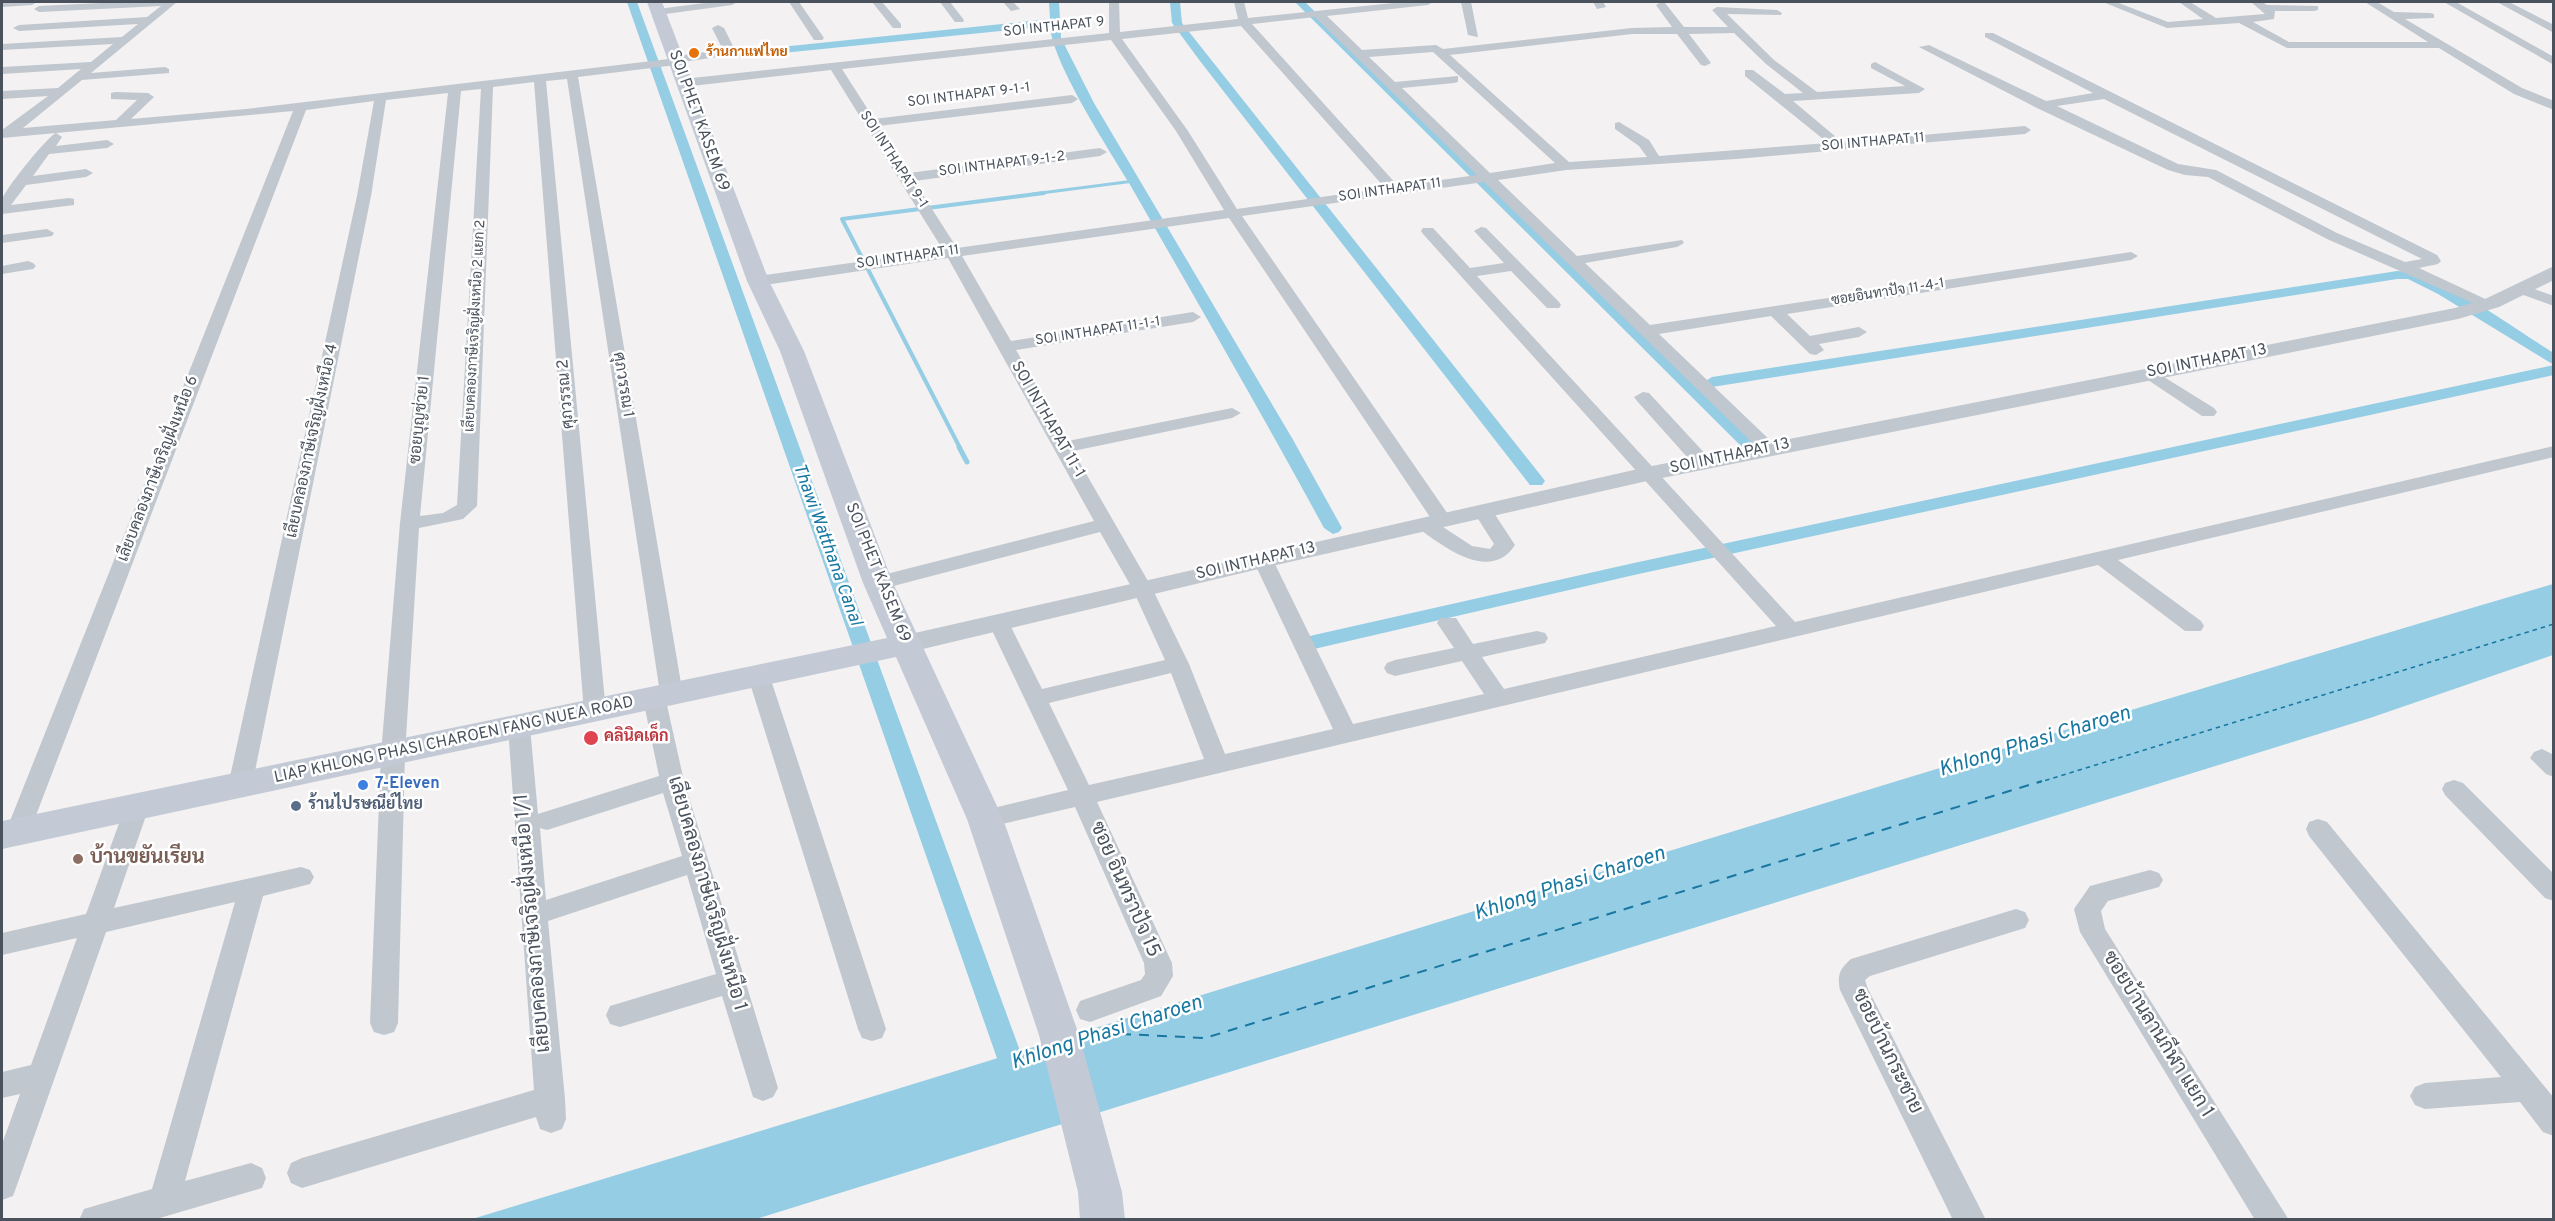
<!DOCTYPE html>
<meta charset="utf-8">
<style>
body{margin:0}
#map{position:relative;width:2555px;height:1221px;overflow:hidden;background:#f3f1f1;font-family:Overpass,sans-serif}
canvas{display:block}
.frame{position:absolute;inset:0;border:3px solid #4a525d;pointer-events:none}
</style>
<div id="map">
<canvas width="2555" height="1221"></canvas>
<div class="frame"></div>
</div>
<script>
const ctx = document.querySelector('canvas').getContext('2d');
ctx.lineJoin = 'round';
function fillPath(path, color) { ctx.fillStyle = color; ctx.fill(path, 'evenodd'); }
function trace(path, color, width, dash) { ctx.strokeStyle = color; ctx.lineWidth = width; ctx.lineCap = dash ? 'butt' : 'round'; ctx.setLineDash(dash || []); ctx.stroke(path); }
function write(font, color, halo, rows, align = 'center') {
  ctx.font = font + ' Overpass,Sarabun,sans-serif'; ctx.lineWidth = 5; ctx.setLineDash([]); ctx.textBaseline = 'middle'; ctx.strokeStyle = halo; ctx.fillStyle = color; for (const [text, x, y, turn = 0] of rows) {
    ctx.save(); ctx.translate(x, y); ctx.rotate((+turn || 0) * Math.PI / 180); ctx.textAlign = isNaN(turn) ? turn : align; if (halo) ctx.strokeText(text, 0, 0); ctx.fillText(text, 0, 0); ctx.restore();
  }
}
fillPath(new Path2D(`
 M2553,584V655L2370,718L756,1219L469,1220C1164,1009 1857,789 2553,584Z`), '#95cde5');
trace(new Path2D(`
 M1033,194L1134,181`), '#95cde5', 3);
trace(new Path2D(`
 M960,448L842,219L1044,193`), '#95cde5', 4);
trace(new Path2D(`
 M959,447L967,462`), '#95cde5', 5);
fillPath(new Path2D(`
 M627,2H637L1031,1081L1028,1090L1018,1093L1008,1090L1005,1081Z
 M1049,2H1059L1061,38L1094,103L1292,438L1342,528L1339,532L1333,534L1324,528C1261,412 1195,298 1129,183C1108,148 1052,62 1050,26L733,58L728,55L733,52L1050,19Z
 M1170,2H1180L1182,23L1542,477L1545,481L1542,485H1530L1200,61L1172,23Z
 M1295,2H1305L1756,441L1758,445L1756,449H1744Z
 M2397,271C2438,271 2516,330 2554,353V365L2438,294L2408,279H2397L1712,387L1704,382L1712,377Z
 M2554,365V375L1634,575L1314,649L1307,647L1304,642L1307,637L1314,635L1634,563Z`), '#95cde5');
trace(new Path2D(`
 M2037,783L2554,624`), '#1978a1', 1.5, [4.5, 4]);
trace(new Path2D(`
 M1121,1034L1205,1038L2042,781`), '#1978a1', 2, [10, 8]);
fillPath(new Path2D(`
 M2,2H37L32,5L2,7Z
 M121,2H177L91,73L165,67L169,69V73L82,80L23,128L116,120L137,100L111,99V93L115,92L148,93L154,97L131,119L246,109L669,59L675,56L723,50L712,28L718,25L724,28L734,48L746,51L740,54L682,62L676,65L578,77L683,695L680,701H666L684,781L778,1088L773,1097L763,1101L753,1097L722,996L620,1027L610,1024L606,1015L610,1006L716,974L687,875L548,921L565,1099L566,1119L562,1129L551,1133L540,1129L536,1117L302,1188L291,1183L287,1173L291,1163L302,1158L534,1090L508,727L511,721L519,719L527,721L530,727L538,814L659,776L643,699L646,693H660L567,79L546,81L606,712L603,718L595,720L587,718L584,712L534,82L493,87L477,506L463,519L419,528L405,754L398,1023L394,1032L384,1035L374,1032L370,1023L381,754L400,523L448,93L386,100L371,196L252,786L248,792L240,795L232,792L228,786L357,196L374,101L306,110L30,831L27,838L18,841L9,838L6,831L293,111L56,133L62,137L56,146L107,140L114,144L107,148L49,154L33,176L86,169L93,173L86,177L26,185L11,205L69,198L74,199V205L2,214C2,210 0,204 2,200C4,190 49,135 56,133L2,138V130L48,96L2,99V91L58,88L81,69L2,74V67L91,62L113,44L2,50V44L122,37L138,24L19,31L13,28L19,25L147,17L161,6L39,12L34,9L39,6ZM481,89L457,505L443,513L420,516L461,91ZM663,793L682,856L546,900L540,828L547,830Z
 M712,2H737L732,5L658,15L653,12L658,9Z
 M789,2H799L824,38L822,40H814Z
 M872,2H882L901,24V28H893Z
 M940,2H950L964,20L963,22H955Z
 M1003,2H1013L1020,9L1011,11Z
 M1109,2H1119L1120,32L1238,19L1234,2H1244L1248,18L1403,2H1433L1428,5L1327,16L1362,50L1436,45L1443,49L1632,28L1672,27L1656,5L1661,2L1665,3L1684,27H1728L1712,10L1717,7L1777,10L1782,13L1781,15L1727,14L1774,60L1817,92L1905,86L1871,68V64L1875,62L1925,89L1919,93L1793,101L1842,142L2025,126L2031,130L2025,134L1736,159L1566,170L1498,180L1577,256L1682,240L1684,243L1677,247L1585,263L1650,325L2131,252L2138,256L2131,260L1787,314L1810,336L1859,327L1867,332L1859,337L1819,344L1824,350L1816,355L1810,354L1771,316L1659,334L1775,445L1778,449L1775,453H1763L1484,182L1242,216L1452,520L1449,524L1440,525L1472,546L1490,549L1494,544L1473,511L1476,507H1490L1515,545C1490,583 1444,547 1418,528L1415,524L1418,520H1432L1229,218L962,256L1011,341L1193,312L1201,317L1193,322L1016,350L1068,441L1232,408L1241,413L1232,418L1073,451L1152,588L1189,664L1225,754L1333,729L1253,560L1256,556H1270L1273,560L1353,724L1484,694L1462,661L1395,676L1387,673L1384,668L1387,663L1395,660L1454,648L1437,623L1440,618H1456L1473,644L1537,631L1545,633L1548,638L1545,643L1482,657L1504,689L1776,626L1423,234L1421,231L1423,228H1433L1470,268L1504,263L1474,231L1481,227L1486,228L1559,302L1561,305L1559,308H1547L1511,271L1477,276L1795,622L2554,446V457L2118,560L2201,621L2204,626L2201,631H2185L2098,565L1097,802L1172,963L1173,976L1161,996L1090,1022L1080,1019L1076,1010L1080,1001L1141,980L1145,974L1144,963L1075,807L985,828L976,826L973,819L976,812L985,810L1068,790L988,622L992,617H1006L1042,689L1165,660L1132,588L1100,532L878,590L871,588L868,583L871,578L1094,521L948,258L758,286L750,281L758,276L943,250L831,70L683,87L677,83L683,79L1109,33ZM1315,17L1477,175L1398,186L1252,24ZM1241,26L1385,188L1237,209L1188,131L1122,39ZM1734,33L1766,64L1803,93L1785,94L1753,70H1745V76L1828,143L1659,156L1649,140L1619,122L1615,123V129L1639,146L1647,157L1569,162L1450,55L1632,34H1677L1701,65L1705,66L1711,63L1689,34ZM1111,40L1176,131L1224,210L957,248L914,181L1100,156L1107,152L1100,148L909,173L878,126L1072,103L1078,99L1072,95L874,119L842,69ZM1433,52L1555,163L1490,173L1402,88L1454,83L1458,82V76L1395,82L1369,57ZM1171,673L1204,759L1089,785L1049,703Z
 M1461,2H1471L1478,37L1468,35Z
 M1593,2H1603L1606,7L1597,9Z
 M2103,2H2116L2168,22L2203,19L2179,2H2190L2216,18L2265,14L2251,2H2262L2267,5L2318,6V10L2314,11H2275L2274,19L2253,22L2289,42H2428L2365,2H2377L2394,12L2430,13L2434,14V18L2405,19L2522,88L2554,101V110L2514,94L2439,48H2287L2239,23L2167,28Z
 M2444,2H2456L2554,57V65Z
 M2497,2H2509L2554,25V33Z
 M1985,33H1993L2437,255L2441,261L2438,264L2419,268L2496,304L2494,307H2482L2327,239L2208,177L2185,175L2168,170L2037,108L1919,47L1929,45L2046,101L2093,93L1985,37ZM2104,99L2422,259L2405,262L2337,233L2216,170L2178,164L2057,106Z
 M47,229L54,233L52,236L2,243V235Z
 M28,261L33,263L36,266L33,269L2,274V266Z
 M2520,284L2554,296V306L2515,292L2512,289Z
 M2151,369L2214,408L2217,412L2214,416H2202L2145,378L2143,374L2145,370Z
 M1643,392L1649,393L1710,459L1712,463L1710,467H1696L1637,401L1634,397Z
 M759,669L767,672L770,677L886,1029L882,1038L872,1041L862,1038L858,1029L748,677L751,672Z
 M2542,749L2554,755V777L2546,774L2530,758L2534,752Z
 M2454,780L2463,783L2554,874V901L2545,898L2445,795L2442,789L2445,783Z
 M137,798L146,800L149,807L114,908L301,867L310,870L314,877L310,884L263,896L185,1181L251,1163L262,1168L266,1178L262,1188L153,1220H79L84,1209L152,1189L235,902L106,932L17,1185L13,1196L2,1200V1144L20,1094L2,1098V1072L31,1065L77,938L2,955V933L86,914L125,807L128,800Z
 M2318,819L2327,822L2554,1098V1136L2543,1132L2520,1102L2425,1109L2415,1105L2410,1096L2415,1087L2425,1083L2501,1077L2309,836L2306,829L2309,822Z
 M2150,870L2159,873L2163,880L2159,887L2108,901L2101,911L2105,929L2289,1220H2255L2080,932L2074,909L2090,886Z
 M2016,909L2025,912L2029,920L2025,928L1870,976L1865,980L1868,989L1986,1220H1953L1840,990C1837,974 1840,969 1851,959Z`), '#c0c7ce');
fillPath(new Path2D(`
 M2554,266V280L2499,307L2458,319L1647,481L1263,568L906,653L896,651L892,644L896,637L906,635L1647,467L2455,308L2485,299Z`), '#c0c7ce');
fillPath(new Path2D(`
 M647,2H662L769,281L804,351L893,583L1003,819L1079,1035L1122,1192L1125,1220H1080L1078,1192L1039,1035L967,819L896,657L2,849V821L887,638L863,583L780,351L747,281Z`), '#c3cad6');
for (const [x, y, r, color] of [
 [694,53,6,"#e8710a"],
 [591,738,8,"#e0444e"],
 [363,785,6,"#3f7fe0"],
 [296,806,6,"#5c6f8a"],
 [78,859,6,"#8d6e63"]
]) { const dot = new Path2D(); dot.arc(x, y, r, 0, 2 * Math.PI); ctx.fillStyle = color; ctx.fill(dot); trace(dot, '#fff', 2); }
write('14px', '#4a525d', '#fff', [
 ["SOI INTHAPAT 9",1054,28,-6],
 ["SOI INTHAPAT 9-1-1",969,96,-7],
 ["SOI INTHAPAT 11",1873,143,-5],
 ["SOI INTHAPAT 9-1",893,160,57],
 ["SOI INTHAPAT 9-1-2",1002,165,-7],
 ["SOI INTHAPAT 11",1390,191,-8],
 ["SOI INTHAPAT 11",908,258,-8],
 ["ซอยอินทาปัจ 11-4-1",1888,293,-9],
 ["เลียบคลองภาษีเจริญฝั่งเหนือ 2 แยก 2",476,326,-87],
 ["SOI INTHAPAT 11-1-1",1098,332,-9]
]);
write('bold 14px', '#c56008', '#fff', [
 ["ร้านกาแฟไทย",706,53]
], 'left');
write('16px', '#4a525d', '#fff', [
 ["SOI PHET KASEM 69",698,121,70],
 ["SOI INTHAPAT 13",2207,362,-11],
 ["ศุภวรรณ 1",622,385,81],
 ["ศุภวรรณ 2",567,394,-95],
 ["ซอยบุญช่วย 1",421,420,-84],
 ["SOI INTHAPAT 11-1",1047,420,60],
 ["เลียบคลองภาษีเจริญฝั่งเหนือ 4",313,441,-78],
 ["SOI INTHAPAT 13",1730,457,-12],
 ["เลียบคลองภาษีเจริญฝั่งเหนือ 6",159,469,-69],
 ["SOI INTHAPAT 13",1256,562,-13],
 ["SOI PHET KASEM 69",877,573,68],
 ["LIAP KHLONG PHASI CHAROEN FANG NUEA ROAD",454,741,-12]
]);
write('bold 16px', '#be3a42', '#fff', [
 ["คลินิคเด็ก",604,738]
], 'left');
write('bold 16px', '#366cbe', '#fff', [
 ["7-Eleven",375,785]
], 'left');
write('bold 16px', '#4e5e75', '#fff', [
 ["ร้านไปรษณีย์ไทย",308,806]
], 'left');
write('italic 18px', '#1978a1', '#fff', [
 ["Thawi Watthana Canal",826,545,70]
]);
write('bold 20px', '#785e54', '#fff', [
 ["บ้านขยันเรียน",90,859]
], 'left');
write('20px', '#4a525d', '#fff', [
 ["ซอย อินทราปัจ 15",1124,890,66],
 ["เลียบคลองภาษีเจริญฝั่งเหนือ 1",706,894,74],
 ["เลียบคลองภาษีเจริญฝั่งเหนือ 1/1",534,923,-95],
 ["ซอยบ้านลานกีฬา แยก 1",2157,1035,58],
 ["ซอยบ้านกระชาย",1886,1052,64]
]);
write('italic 21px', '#1978a1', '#fff', [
 ["Khlong Phasi Charoen",2035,743,-17],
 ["Khlong Phasi Charoen",1570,885,-18],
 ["Khlong Phasi Charoen",1107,1034,-18]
]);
</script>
